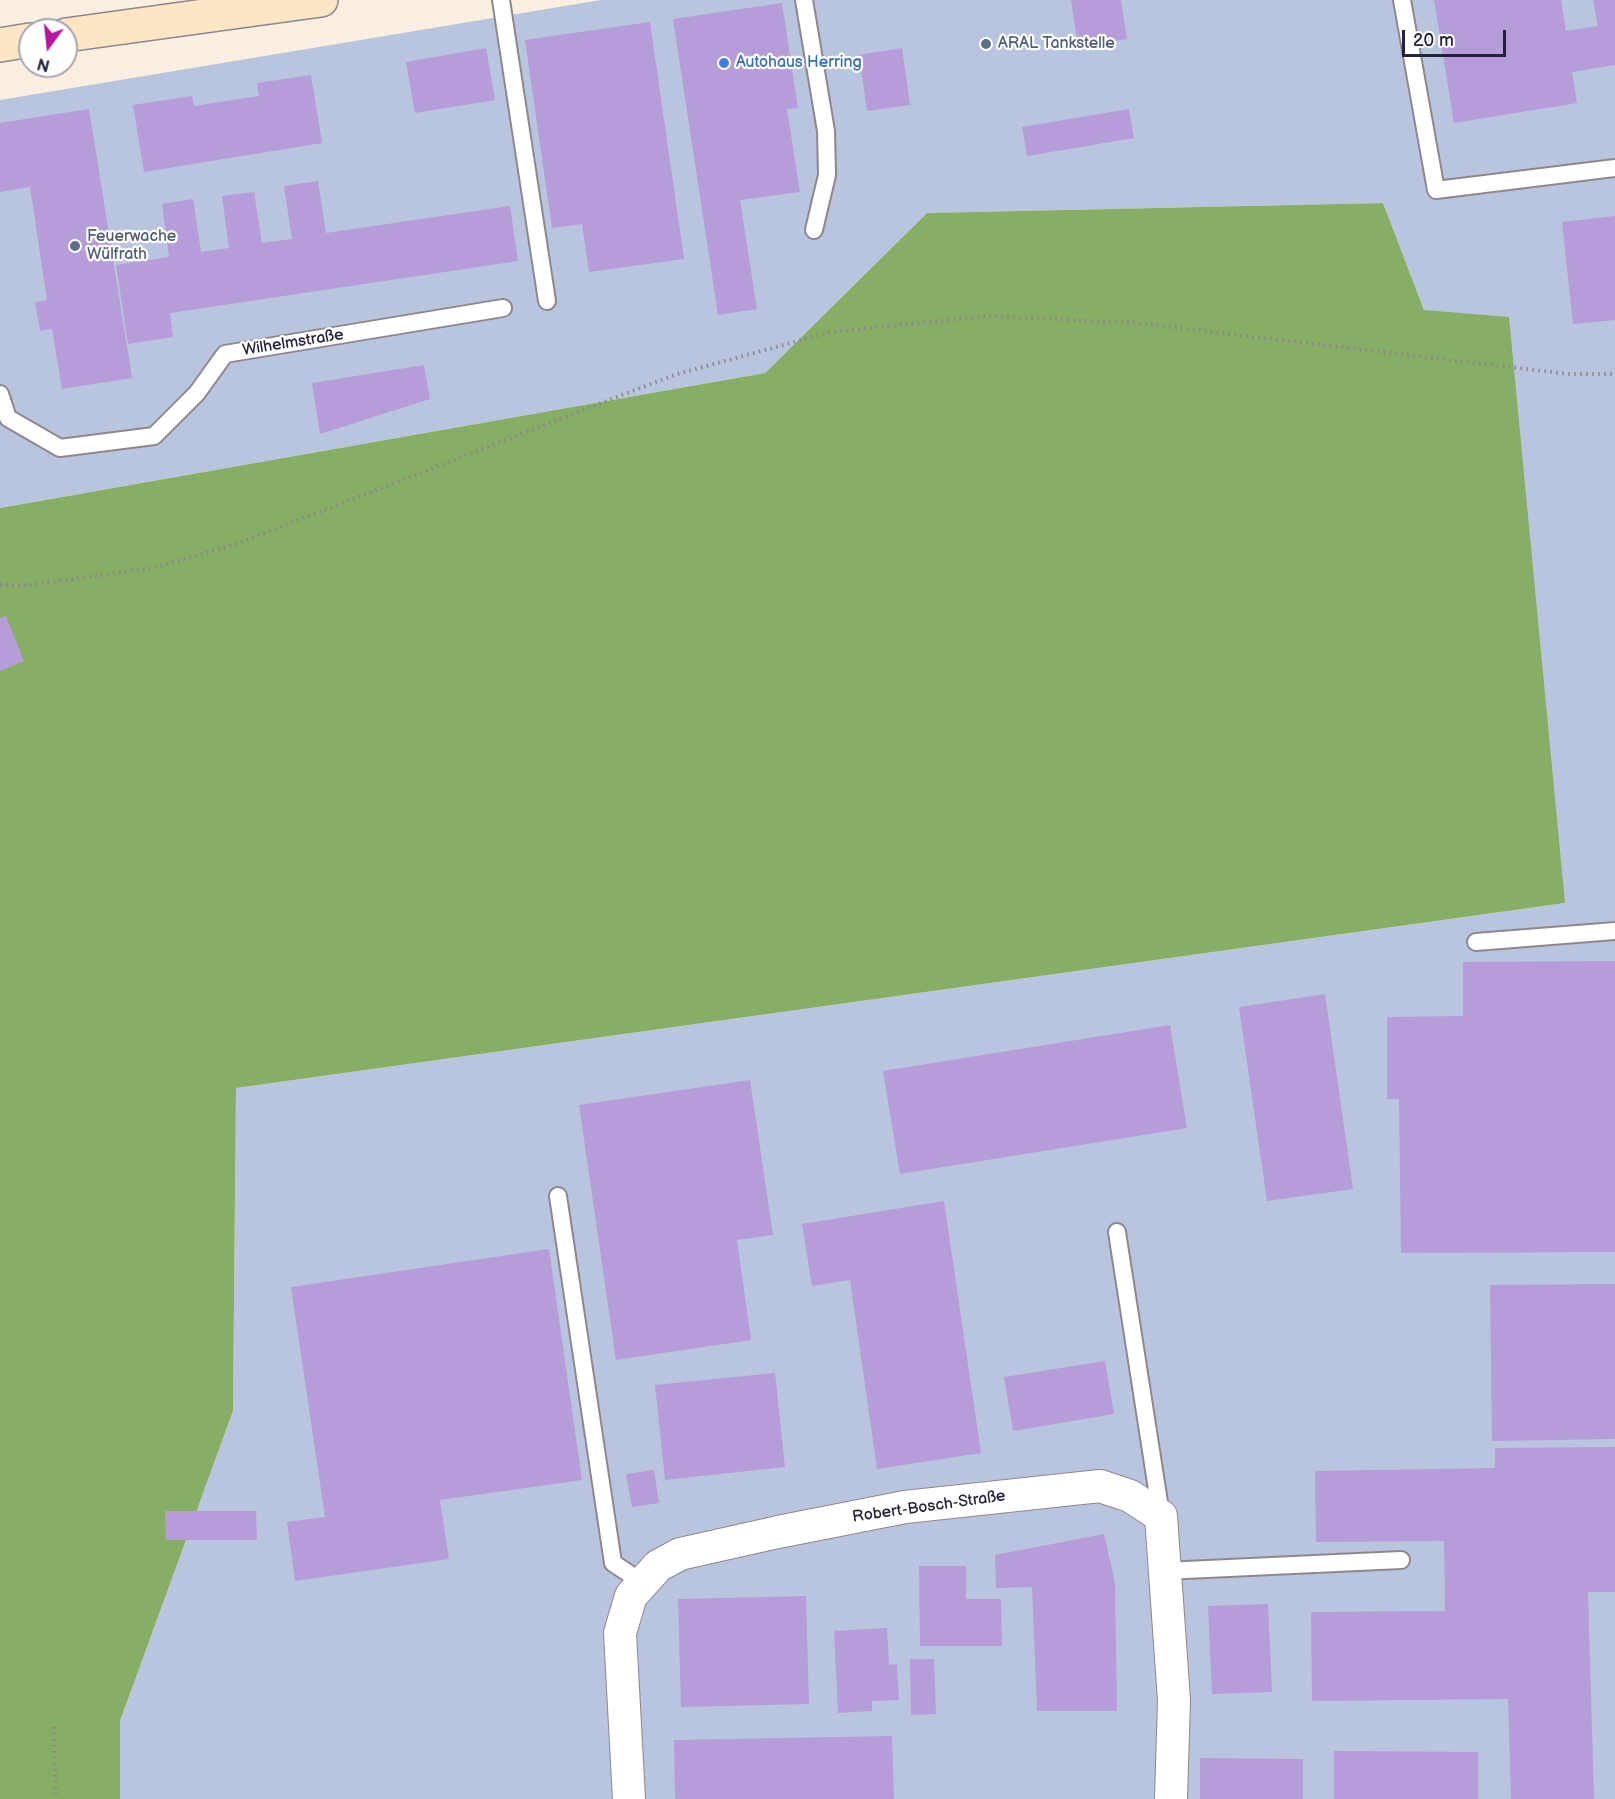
<!DOCTYPE html>
<meta charset="utf-8">
<style>
body{margin:0}
#map{position:relative;width:1615px;height:1799px;overflow:hidden;background:#faefe1;font-family:"Balsamiq Sans",sans-serif}
canvas{display:block}
.north{position:absolute;left:18px;top:18px;width:60px;height:60px;box-sizing:border-box;background:#fff;border:2px solid #a7a7b1;border-radius:50%;rotate:195deg;font-size:16px;font-weight:700;line-height:24px;text-align:center;color:#22223b}
.north::after{content:'';display:block;margin:auto;width:21px;height:27px;background:#b5179e;clip-path:polygon(50% 0,100% 100%,50% 72%,0 100%)}
.scale{position:absolute;left:1402px;top:30px;width:104px;height:27px;box-sizing:border-box;border:3px solid #22223b;border-top:0;padding-left:8px;font-size:18px;line-height:21px;white-space:nowrap;color:#22223b;-webkit-text-stroke:4px #fff;paint-order:stroke}
</style>
<div id="map">
<canvas width="1615" height="1799"></canvas>
<div class="north">N</div>
<div class="scale">20 m</div>
</div>
<script>
const ctx = document.querySelector('canvas').getContext('2d');
ctx.lineJoin = 'round';
function fillPath(path, color) { ctx.fillStyle = color; ctx.fill(path, 'evenodd'); }
function trace(path, color, width, dash) { ctx.strokeStyle = color; ctx.lineWidth = width; ctx.lineCap = dash ? 'butt' : 'round'; ctx.setLineDash(dash || []); ctx.stroke(path); }
function write(font, color, halo, rows, align = 'center') {
  ctx.font = font + ' "Balsamiq Sans",sans-serif'; ctx.lineWidth = 4.5; ctx.setLineDash([]); ctx.textBaseline = 'middle'; ctx.strokeStyle = halo; ctx.fillStyle = color; for (const [text, x, y, turn = 0] of rows) {
    ctx.save(); ctx.translate(x, y); ctx.rotate((+turn || 0) * Math.PI / 180); ctx.textAlign = isNaN(turn) ? turn : align; if (halo) ctx.strokeText(text, 0, 0); ctx.fillText(text, 0, 0); ctx.restore();
  }
}
fillPath(new Path2D(`
 M601,0H1615V1799H120V1721L233,1411L236,1088L1565,903L1424,310L1383,203L927,213L765,373L0,508V100Z`), '#b9c4de');
fillPath(new Path2D(`
 M1383,203L1424,310L1509,317L1565,903L236,1088L233,1411L120,1721V1799H0V508L765,373L927,213Z`), '#86ae65');
fillPath(new Path2D(`
 M1071,0H1121L1127,39L1078,47Z
 M1434,0H1561L1566,31L1598,26L1593,0H1615V65L1572,72L1577,103L1454,123Z
 M782,3L798,108L787,109L800,192L740,200L757,309L718,315L673,19Z
 M650,22L684,259L589,272L582,224L552,228L525,40Z
 M486,48L495,100L415,113L406,62Z
 M902,48L910,105L867,111L859,55Z
 M311,75L322,143L144,172L133,105L192,96L194,106L259,96L257,83Z
 M89,109L132,378L62,389L52,329L40,331L35,302L47,300L30,187L0,192V123Z
 M1129,109L1134,138L1027,156L1022,127Z
 M318,181L326,233L510,206L518,261L170,313L173,337L128,344L116,265L169,257L162,204L193,199L201,252L229,248L222,196L254,192L262,243L292,239L284,186Z
 M1615,216V320L1573,324L1562,222Z
 M424,365L430,399L320,434L312,383Z
 M6,616L24,661L0,671V618Z
 M1615,961V1252L1401,1253L1399,1099H1387V1017L1463,1016V962Z
 M1325,994L1353,1189L1267,1201L1239,1007Z
 M1170,1025L1187,1128L900,1174L883,1071Z
 M750,1080L773,1235L737,1240L751,1340L616,1360L579,1105Z
 M944,1201L981,1453L877,1469L850,1280L812,1286L802,1224Z
 M549,1249L582,1480L440,1500L449,1559L295,1581L287,1522L325,1517L291,1287Z
 M1615,1284V1439L1492,1441L1490,1285Z
 M1105,1361L1114,1414L1013,1431L1004,1377Z
 M775,1373L785,1467L665,1480L655,1385Z
 M1615,1447V1592H1588L1594,1799H1511L1508,1699L1312,1701L1311,1612L1445,1611L1444,1541L1316,1542L1315,1471L1495,1468V1448Z
 M654,1470L659,1503L632,1507L626,1474Z
 M165,1511H256L257,1540H166Z
 M1104,1534L1115,1583L1117,1711H1037L1032,1587L996,1588L995,1555Z
 M919,1566H966V1599H1001L1002,1646H920Z
 M806,1596L809,1704L681,1707L678,1599Z
 M1268,1604L1272,1692L1212,1694L1208,1606Z
 M887,1628L889,1665L897,1664L899,1700L872,1701V1711L838,1713L834,1631Z
 M910,1659H934L936,1714L911,1715Z
 M892,1736L894,1799H675L674,1740Z
 M1334,1751L1478,1752V1799H1334Z
 M1200,1758L1303,1759V1799H1200Z`), '#b69dda');
const lane = new Path2D(`
 M501,0L547,301
 M804,0L826,131L827,175L814,230
 M1402,0L1436,190L1615,168
 M0,394L8,418L60,448L154,436L197,393L225,354L503,308
 M1476,942L1615,931
 M558,1196L613,1563L643,1583
 M1117,1232L1161,1515
 M1164,1571L1401,1560`);
const street = new Path2D(`
 M629,1799L620,1633L631,1596L658,1566L680,1554L778,1532L905,1507L1100,1486L1130,1496L1161,1516L1174,1700L1171,1799`);
const secondary = new Path2D(`
 M66,35L321,0
 M0,45L30,40`);
trace(lane, '#8e888e', 20);
trace(street, '#8e888e', 34);
trace(secondary, '#8e888e', 36);
trace(new Path2D(`
 M0,585H30L157,567L236,544L674,375L831,332L988,316L1138,323L1569,374H1615
 M54,1727L56,1799`), '#8e888e', 4, [1.5, 4.5]);
trace(lane, '#fff', 16);
trace(street, '#fff', 32);
trace(secondary, '#fce6c4', 33);
for (const [x, y, r, color] of [
 [986,44,6,"#5c6f8a"],
 [724,63,6,"#3f7fe0"],
 [75,246,6,"#5c6f8a"]
]) { const dot = new Path2D(); dot.arc(x, y, r, 0, 2 * Math.PI); ctx.fillStyle = color; ctx.fill(dot); trace(dot, '#fff', 2); }
write('16px', '#4e5e75', '#fff', [
 ["ARAL Tankstelle",998,44],
 ["Feuerwache",87,237],
 ["Wülfrath",87,255]
], 'left');
write('16px', '#366cbe', '#fff', [
 ["Autohaus Herring",736,63]
], 'left');
write('16px', '#22223b', '#fff', [
 ["Wilhelmstraße",293,343,-9],
 ["Robert-Bosch-Straße",929,1507,-8]
]);
</script>
